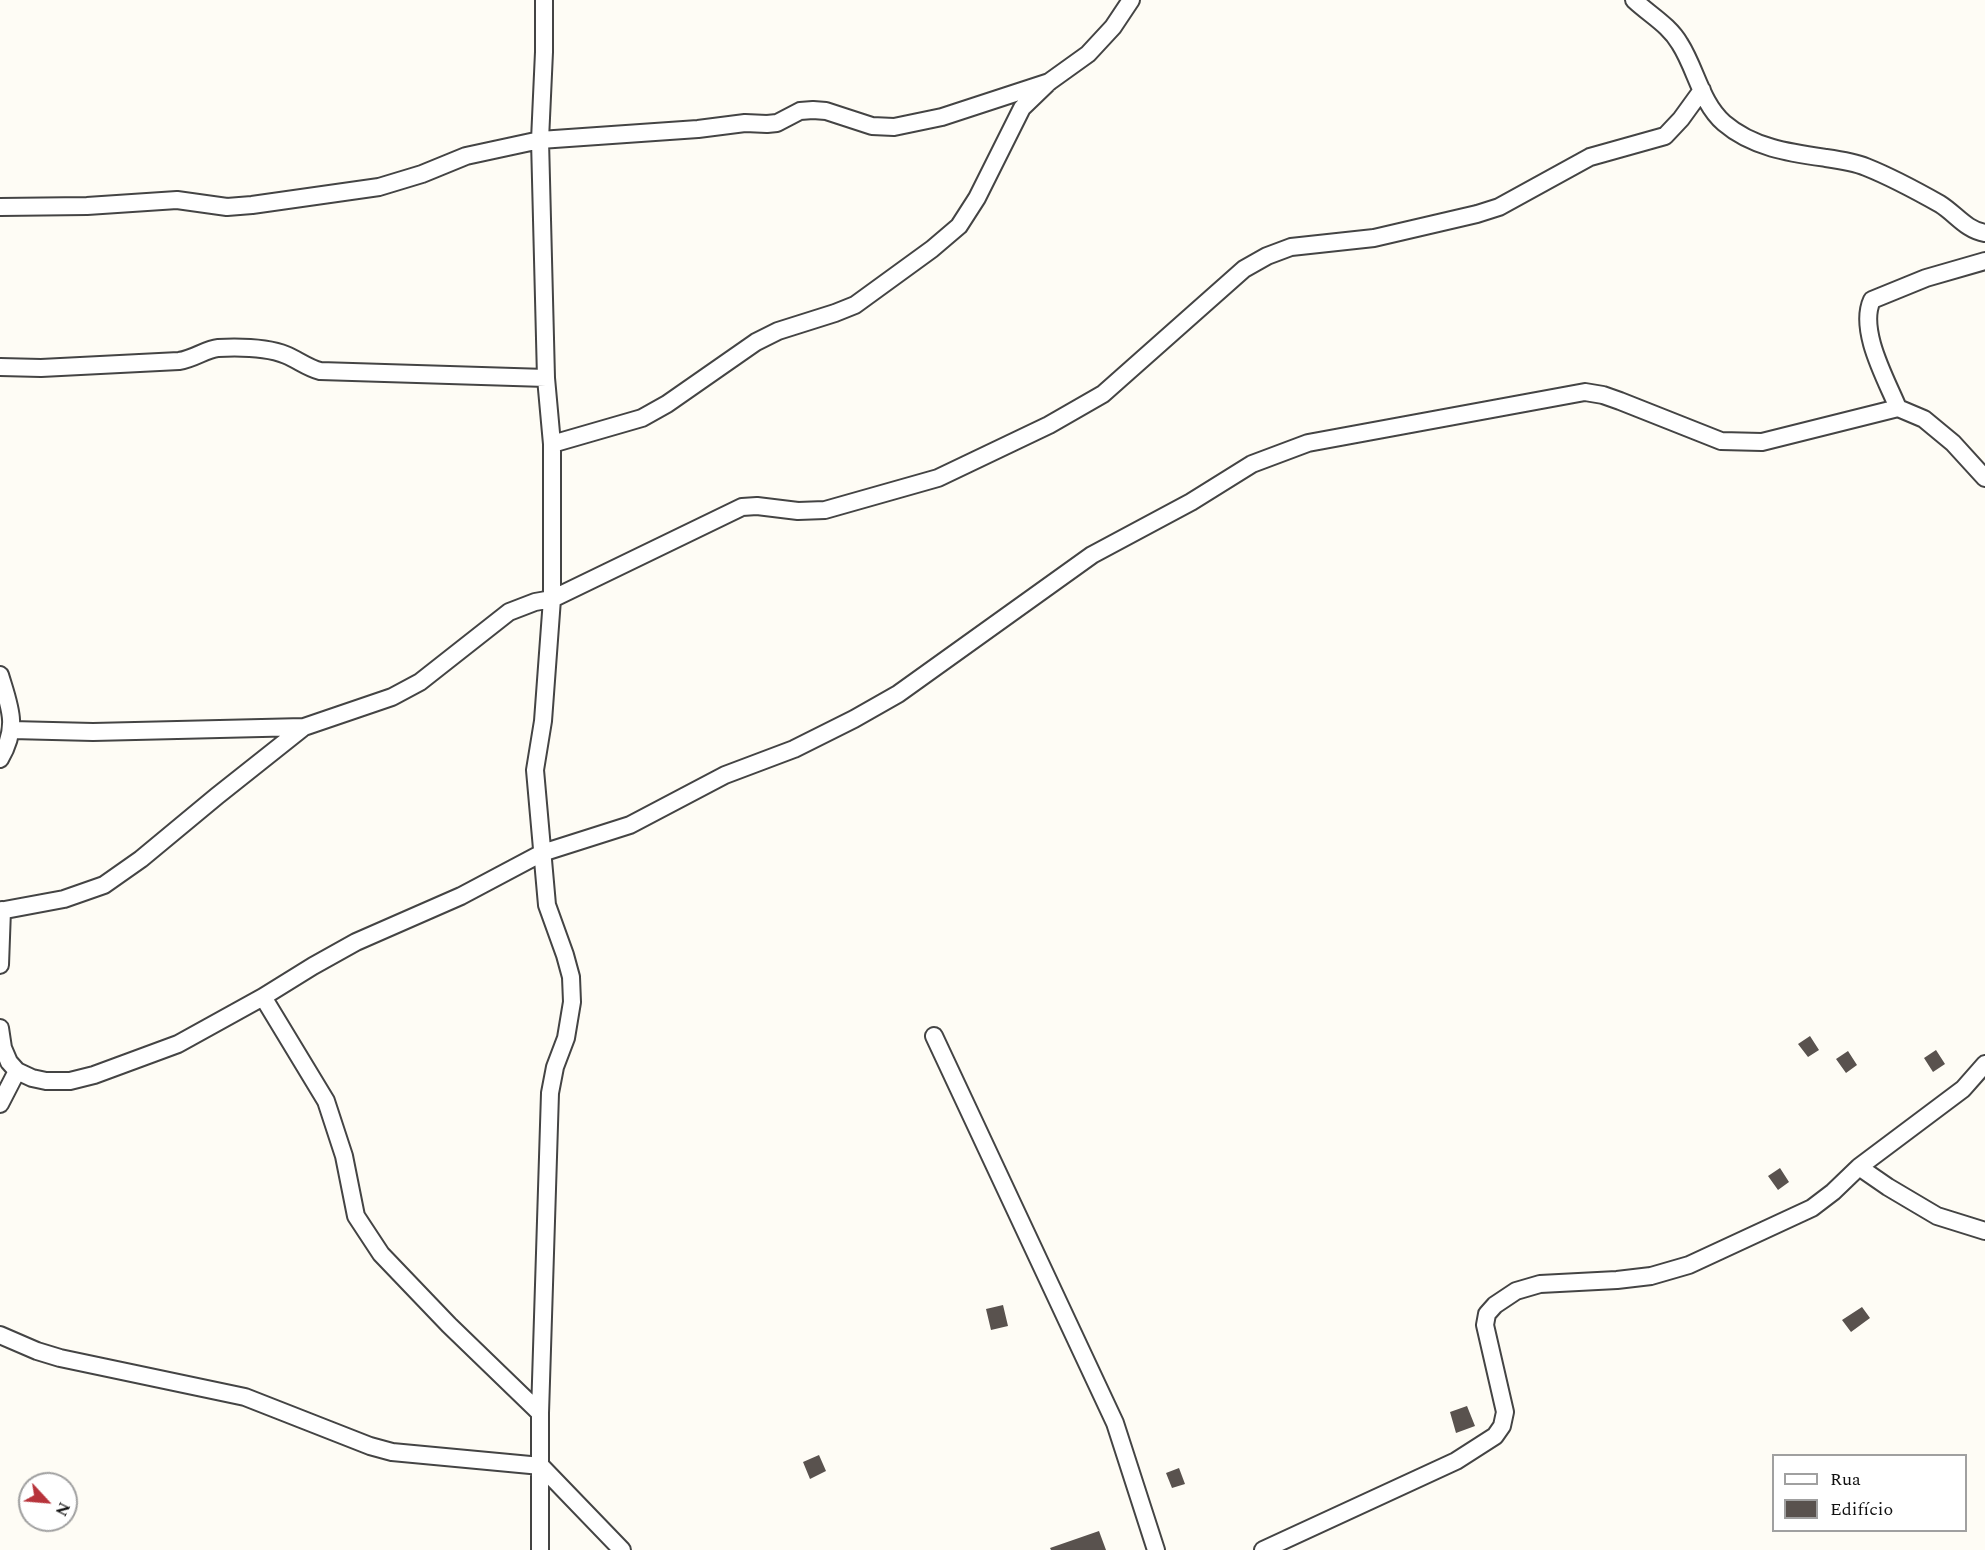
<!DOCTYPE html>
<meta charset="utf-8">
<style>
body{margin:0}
#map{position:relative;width:1985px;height:1550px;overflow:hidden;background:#fefcf5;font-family:Spectral,serif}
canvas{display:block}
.legend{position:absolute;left:1772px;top:1454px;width:195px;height:78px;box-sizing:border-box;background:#fff;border:2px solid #a0a0a0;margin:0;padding:8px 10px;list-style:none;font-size:18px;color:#111}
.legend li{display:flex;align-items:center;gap:12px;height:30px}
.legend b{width:30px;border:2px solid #a0a0a0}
.north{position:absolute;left:18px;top:1472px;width:60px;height:60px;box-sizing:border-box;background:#fff;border:2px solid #a0a0a0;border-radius:50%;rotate:116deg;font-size:16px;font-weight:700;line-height:24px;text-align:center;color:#111}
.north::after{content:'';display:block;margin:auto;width:21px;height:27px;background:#b7333b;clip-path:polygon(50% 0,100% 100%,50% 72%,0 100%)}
</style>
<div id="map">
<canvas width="1985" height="1550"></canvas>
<ul class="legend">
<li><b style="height:8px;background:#fff"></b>Rua</li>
<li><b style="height:16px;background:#59524e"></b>Edifício</li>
</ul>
<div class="north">N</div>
</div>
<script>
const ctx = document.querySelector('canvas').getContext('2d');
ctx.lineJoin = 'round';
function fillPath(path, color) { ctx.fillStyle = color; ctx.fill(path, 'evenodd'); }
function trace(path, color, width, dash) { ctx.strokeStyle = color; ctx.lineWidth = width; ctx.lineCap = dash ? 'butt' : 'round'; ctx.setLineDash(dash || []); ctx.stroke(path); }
fillPath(new Path2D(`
 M1810,1036L1819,1050L1808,1057L1798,1044Z
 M1936,1050L1945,1064L1933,1072L1924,1058Z
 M1848,1051L1857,1065L1846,1073L1836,1059Z
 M1780,1168L1789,1182L1778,1190L1768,1176Z
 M1003,1305L1008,1326L991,1330L986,1309Z
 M1862,1307L1870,1318L1851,1332L1842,1320Z
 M1467,1406L1475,1426L1456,1433L1450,1412Z
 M819,1455L826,1471L810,1479L803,1462Z
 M1179,1468L1185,1484L1172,1488L1166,1473Z
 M1099,1531L1106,1550H1051L1050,1548Z`), '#59524e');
const minor = new Path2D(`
 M1634,0C1650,15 1669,25 1680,44C1696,69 1701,103 1724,123C1753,148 1791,153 1826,158C1840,160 1854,162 1866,167C1891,177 1917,191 1940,204C1956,214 1966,230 1985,233
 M0,207L87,206L177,200L227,207L252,205L379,187L422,174L466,156L540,140L698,129L745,123L767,124L777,123L800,111L813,110L826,111L872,126L894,127L942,117L1049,82
 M0,367L41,368L179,361C194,359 206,349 218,348C239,347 266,347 286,355C298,360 308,368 320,371L546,378
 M1898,408C1886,379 1858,330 1872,300L1926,278L1985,261
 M552,444L642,418L667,404L756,342L778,331L835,313L855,305L932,249L959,226L977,198L1022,108L1049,82L1088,54L1113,27L1131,0
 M0,675C10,708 19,726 0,759
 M12,730L93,732L304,727
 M0,911L64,899L104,885L141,859L217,796L304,727L392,697L420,682L509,612L535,602L552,599L742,507L757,506L798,511L825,510L938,478L1049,425L1103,394L1244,269L1267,256L1291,247L1374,238L1477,214L1499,207L1590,157L1665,136L1681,119L1702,90
 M0,965L2,910
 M263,997L326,1101L344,1156L356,1216L381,1254L449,1325L540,1413
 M0,1028L3,1048L9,1062L17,1071L32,1078L46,1081H70L94,1075L178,1044L263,997L313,966L356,942L461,896L542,853L630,825L725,775L794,749L854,719L898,694L1092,555L1191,502L1252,464L1308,443L1585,392L1603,395L1620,401L1721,441L1762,442L1898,408L1924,419L1953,443L1985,478
 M934,1036L1115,1423L1156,1550
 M0,1104L17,1071
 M1859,1167L1888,1187L1937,1216L1985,1231
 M0,1335L37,1351L60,1358L245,1397L370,1446L392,1452L541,1466L622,1550
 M540,1550V1413L550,1093L555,1067L566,1038L572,1002L571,977L565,955L547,905L535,770L543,721L552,599V444L546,378L540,140L544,52V0
 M1263,1550L1456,1461L1495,1436L1502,1426L1505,1412L1485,1325L1487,1314L1495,1305L1516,1291L1540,1284L1617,1280L1651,1276L1689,1265L1812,1208L1833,1192L1859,1167L1963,1089L1985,1064`);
trace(minor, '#444', 20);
trace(minor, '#fff', 16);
</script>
